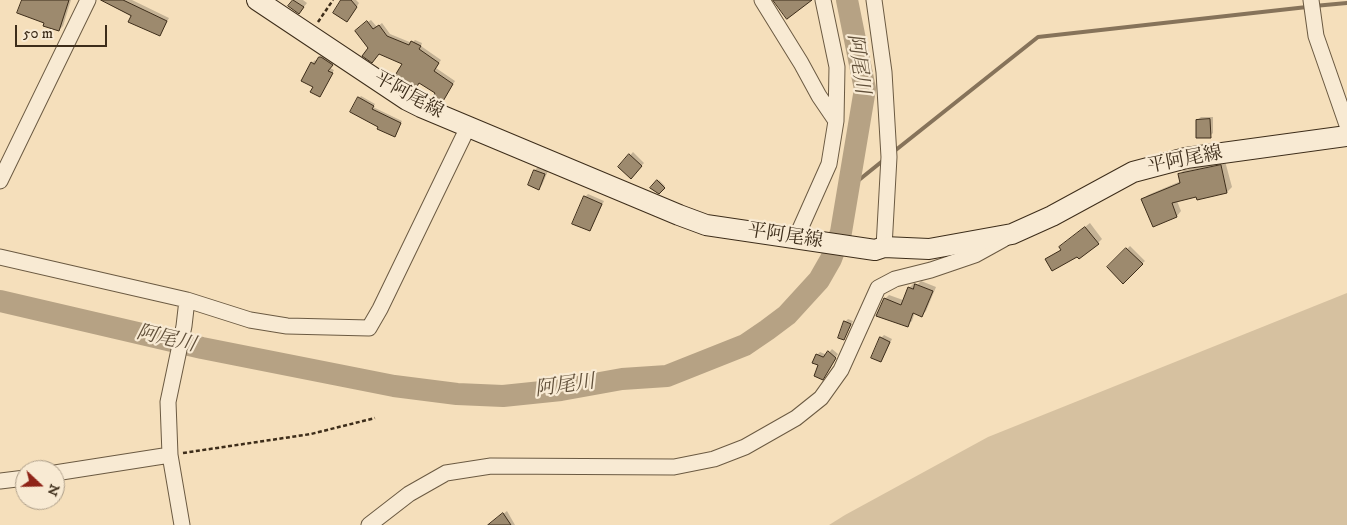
<!DOCTYPE html>
<meta charset="utf-8">
<style>
body{margin:0}
#map{position:relative;width:1347px;height:525px;overflow:hidden;background:#f5dfbb;font-family:"IM FELL DW Pica",serif}
canvas{display:block}
.north{position:absolute;left:15px;top:460px;width:50px;height:50px;box-sizing:border-box;background:#f8ead3;border:1px solid #ad9e89;border-radius:50%;rotate:111deg;font-size:14px;font-weight:700;line-height:20px;text-align:center;color:#3d2d1a}
.north::after{content:'';display:block;margin:auto;width:18px;height:22px;background:#8f2418;clip-path:polygon(50% 0,100% 100%,50% 72%,0 100%)}
.scale{position:absolute;left:15px;top:25px;width:92px;height:22px;box-sizing:border-box;border:2px solid #3d2d1a;border-top:0;padding-left:6px;font-size:15px;line-height:18px;white-space:nowrap;color:#3d2d1a;-webkit-text-stroke:4px #f8ead3;paint-order:stroke}
</style>
<div id="map">
<canvas width="1347" height="525"></canvas>
<div class="north">N</div>
<div class="scale">50 m</div>
</div>
<script>
const ctx = document.querySelector('canvas').getContext('2d');
ctx.lineJoin = 'round';
function fillPath(path, color) { ctx.fillStyle = color; ctx.fill(path, 'evenodd'); }
function trace(path, color, width, dash) { ctx.strokeStyle = color; ctx.lineWidth = width; ctx.lineCap = dash ? 'butt' : 'round'; ctx.setLineDash(dash || []); ctx.stroke(path); }
function write(font, color, halo, rows, align = 'center') {
  ctx.font = font + ' "IM FELL DW Pica","Noto Serif JP",serif'; ctx.lineWidth = 4.5; ctx.setLineDash([]); ctx.textBaseline = 'middle'; ctx.strokeStyle = halo; ctx.fillStyle = color; for (const [text, x, y, turn = 0] of rows) {
    ctx.save(); ctx.translate(x, y); ctx.rotate((+turn || 0) * Math.PI / 180); ctx.textAlign = isNaN(turn) ? turn : align; if (halo) ctx.strokeText(text, 0, 0); ctx.fillText(text, 0, 0); ctx.restore();
  }
}
fillPath(new Path2D(`
 M1347,293V525H829L845,515L988,437Z`), '#d6c1a0');
fillPath(new Path2D(`
 M24,0H71L63,26L59,30L46,22Z
 M106,0H132L169,18L160,35L132,15Z
 M293,0H303L307,3L303,8Z
 M342,0H356L359,3L350,18Z
 M371,20L377,27L382,23L390,34L412,43L415,40L422,43L421,46L441,60L436,68L455,81L444,99L420,81L404,64L370,48L359,28Z
 M323,55L334,62L330,68L334,70L320,96L315,86L312,63L315,60L317,62Z
 M361,96L375,104L373,107L402,121L396,133L359,98Z
 M1201,117H1213V133L1210,136L1197,120Z
 M633,152L644,163L631,177L620,167Z
 M1225,161L1232,187L1227,192L1197,196L1177,201L1181,211L1177,216L1143,199L1148,195L1181,181L1179,175L1184,170Z
 M538,167L548,171L542,185L539,188L530,184L535,170Z
 M659,180L665,186L659,192L652,188Z
 M588,194L604,201L592,227L589,230L585,197Z
 M1090,223L1102,239L1098,243L1077,256L1047,259L1062,249L1065,243Z
 M1130,246L1145,261L1123,282L1109,267Z
 M921,281L936,287L926,311L922,315L915,312L912,321L907,325L885,299L889,295L903,300L909,288L914,283L917,285Z
 M848,319L853,321L844,339L845,322Z
 M884,335L892,339L883,358L880,361L881,338Z
 M832,349L838,354L825,375L820,364L817,355L820,352L827,355Z
 M507,511L515,525H490L493,522Z`), '#0003');
trace(new Path2D(`
 M1314,6L1347,3
 M892,153L1038,37L1307,7
 M849,188L885,159`), '#86735a', 4);
trace(new Path2D(`
 M0,301L202,348L394,386L457,394L503,396L561,390L622,379L667,376L745,345L767,330L787,315L819,280L831,259L841,232L865,89L847,0`), '#b6a284', 22);
const building = new Path2D(`
 M22,0H69L59,31L43,26L44,23L17,13Z
 M101,0H123L167,21L160,36L128,22L131,16Z
 M293,0L304,7L299,14L288,6Z
 M341,0H351L357,7L347,22L333,13Z
 M773,0H812L787,19Z
 M367,21L373,29L379,25L387,36L409,45L411,41L421,46L419,49L439,63L434,71L453,84L442,103L432,98L435,93L419,83L415,90L394,77L402,64L379,54L372,63L362,56L368,48L355,31Z
 M319,57H321L333,65L328,71L333,73L320,97L310,92L313,87L301,81L311,62L314,64Z
 M358,97L374,106L372,109L401,123L395,137L377,129L378,127L350,112Z
 M1210,119L1211,138H1196V120Z
 M629,154L642,166L631,179L618,167Z
 M1221,165L1227,193L1197,200L1196,197L1172,203L1177,217L1153,227L1141,199L1180,183L1178,174Z
 M534,170L545,174L539,190L528,185Z
 M657,180L665,188L659,194L650,188Z
 M584,196L602,204L590,231L572,224Z
 M1085,227L1099,244L1079,259L1077,257L1052,271L1045,259L1061,250L1059,247Z
 M1126,248L1143,264L1123,284L1107,267Z
 M915,284L933,291L922,317L913,313L908,327L876,316L884,298L901,305L908,287L913,289Z
 M844,321L851,324L844,340L838,338Z
 M880,337L890,342L881,362L871,358Z
 M828,351L836,358L823,380L814,376L818,365L812,363L816,354L823,357Z
 M503,513L511,525H488Z`);
fillPath(building, '#9d8a6e');
trace(building, '#3d2d1a', 1);
const street = new Path2D(`
 M762,0L801,63L819,96L836,121
 M874,0L884,72L889,157L884,247
 M1311,0L1316,36L1347,125
 M0,181L88,0
 M796,238L829,164L836,121L837,67L823,0
 M0,257L187,300L250,320L287,326L369,328L380,309L468,127
 M55,473L170,455
 M0,481L25,478
 M182,525L170,455L168,402L184,326L187,300
 M369,525L409,494L446,473L491,466L674,467L714,459L745,447L796,418L821,398L841,370L878,288L895,279L931,270L975,255L1004,239`);
const secondary = new Path2D(`
 M257,0L407,100L421,107L679,215L706,225L875,250L884,247L929,249L1012,234L1052,216L1133,172L1186,158L1347,136`);
trace(street, '#6b5a42', 17);
trace(secondary, '#3d2d1a', 22);
trace(new Path2D(`
 M318,22L333,0
 M183,453L311,434L375,418`), '#3d2d1a', 2.5, [4, 2.5]);
trace(street, '#f8ead3', 15);
trace(secondary, '#f8ead3', 20);
write('19px', '#3d2d1a', '#f8ead3', [
 ["平阿尾線",408,96,29],
 ["平阿尾線",1185,161,-11],
 ["平阿尾線",785,237,9]
]);
write('italic 20px', '#61503a', '#f8ead3', [
 ["阿尾川",857,64,82],
 ["阿尾川",166,340,13],
 ["阿尾川",565,387,-8]
]);
</script>
